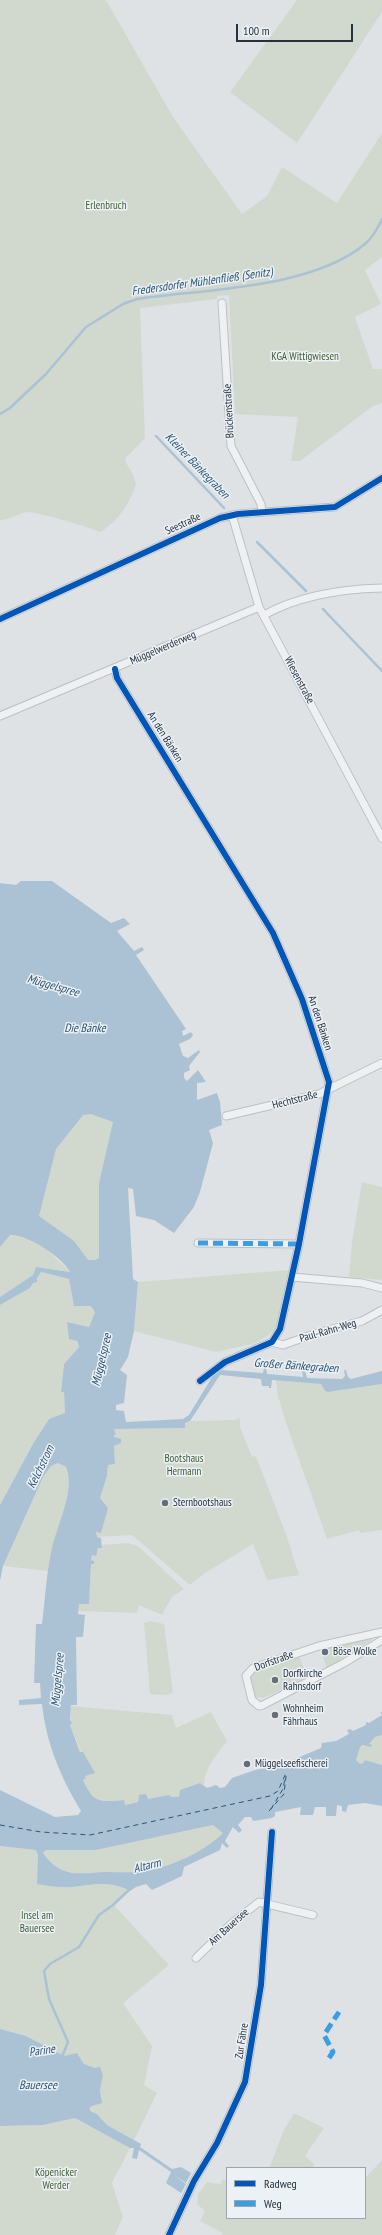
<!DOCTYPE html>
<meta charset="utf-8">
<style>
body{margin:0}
#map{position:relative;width:382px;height:2235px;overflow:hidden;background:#dfe2e5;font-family:"PT Sans Narrow",sans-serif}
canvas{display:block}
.legend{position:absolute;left:226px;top:2167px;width:140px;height:52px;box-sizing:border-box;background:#ecf1f5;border:1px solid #9ca4ac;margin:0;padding:5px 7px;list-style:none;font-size:12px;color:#25313f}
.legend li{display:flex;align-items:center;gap:8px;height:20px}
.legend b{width:20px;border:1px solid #9ca4ac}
.scale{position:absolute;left:236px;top:24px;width:117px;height:18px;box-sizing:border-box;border:2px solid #25313f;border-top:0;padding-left:5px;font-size:12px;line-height:14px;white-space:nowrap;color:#25313f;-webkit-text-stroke:3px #ecf1f5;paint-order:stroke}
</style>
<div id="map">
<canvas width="382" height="2235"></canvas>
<ul class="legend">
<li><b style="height:5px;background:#0057b8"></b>Radweg</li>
<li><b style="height:5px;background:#3c9de3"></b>Weg</li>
</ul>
<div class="scale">100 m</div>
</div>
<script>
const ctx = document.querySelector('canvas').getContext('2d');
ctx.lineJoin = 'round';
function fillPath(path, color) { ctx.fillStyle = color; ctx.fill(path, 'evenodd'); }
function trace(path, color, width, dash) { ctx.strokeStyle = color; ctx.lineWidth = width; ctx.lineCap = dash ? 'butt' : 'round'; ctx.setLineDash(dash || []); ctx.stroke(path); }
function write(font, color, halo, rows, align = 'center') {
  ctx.font = font + ' "PT Sans Narrow",sans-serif'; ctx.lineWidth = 3; ctx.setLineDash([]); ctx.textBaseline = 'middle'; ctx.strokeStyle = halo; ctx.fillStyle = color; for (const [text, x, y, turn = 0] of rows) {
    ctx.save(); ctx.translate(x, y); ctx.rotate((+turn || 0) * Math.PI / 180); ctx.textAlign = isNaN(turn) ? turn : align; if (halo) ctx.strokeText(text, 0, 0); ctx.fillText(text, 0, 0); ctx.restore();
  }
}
fillPath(new Path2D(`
 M0,0H106L173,117L242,214L267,196L282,167L337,203L382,133V257L365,270L381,304L355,317L373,369H382V403L373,406L300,461H291L298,417L235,414L229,295L217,296V299L140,308L145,438L125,459C127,468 134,471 136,484C131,502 117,523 100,532C89,527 38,512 27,512C18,513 10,520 0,520Z
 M297,0H382V12L297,143L230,92Z
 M0,1023L119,1104L99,1183V1258L95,1260H88L16,1234L46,1249L71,1272L36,1267L33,1275L0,1297Z
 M362,1182L382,1187V1280L349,1277L352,1242Z
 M289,1270L277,1329L256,1343L216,1352L134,1331L138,1282Z
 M41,1272L69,1279L74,1306H91L94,1308L95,1312L89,1327L67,1322L79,1347L64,1364L61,1392H64L65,1414L49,1419L34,1442L0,1505V1305L30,1288L33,1283L37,1282V1278Z
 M276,1380L321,1384L325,1391L328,1392L382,1384V1530L360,1533L359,1530L327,1539L285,1420L278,1396Z
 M240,1418V1427L252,1457L256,1456L287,1537L299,1575L267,1580L253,1544L205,1573L190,1585L132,1535L96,1537L100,1498L107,1476L108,1465L115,1464L114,1446L120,1443L114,1437V1434H116L114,1429L185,1428V1423L190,1421L235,1420Z
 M58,1463L66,1467C76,1491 52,1544 48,1571L3,1566L43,1477L51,1466Z
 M128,1543L138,1546L184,1589L172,1597L162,1615L139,1605L137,1613L78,1611L79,1604L89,1603L91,1563L94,1561L91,1560L92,1555L97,1552L98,1548H102L101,1545Z
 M150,1621L164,1624L173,1693L165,1695L150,1694L144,1623Z
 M372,1637V1640L327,1668L320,1649Z
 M299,1656L308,1679L263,1698L254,1697L249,1678L254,1671Z
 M71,1706L172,1715L176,1728L211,1712L227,1741C217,1755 204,1767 204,1786L200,1783L180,1790L179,1797L148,1799L139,1795L138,1802L125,1805L123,1800L100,1802L87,1790L83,1780C87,1773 86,1759 83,1752H81L70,1725Z
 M382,1735V1765L365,1760L362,1764L359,1763L356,1760L359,1747L369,1744L375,1737Z
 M213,1825L223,1833C202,1852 172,1867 143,1871C131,1873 118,1872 106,1872C77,1873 63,1879 43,1853L46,1850H96Z
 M0,1846L36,1850L38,1855V1884C49,1886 60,1888 72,1887C95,1885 107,1880 130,1891L114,1905L169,1965L123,2003L152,2046L144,2085L157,2093L134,2140L107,2125L97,2114L90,2111V2107L98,2105L102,2097L100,2090L102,2078L95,2068L84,2064L77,2053L64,2057L26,2036L0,2029Z
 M294,2113L324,2128L305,2156L314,2164V2168H269L284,2130Z
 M75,2118L130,2148L112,2183L123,2217L115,2235H0V2126L43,2125Z
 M382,2160V2235H222L223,2233L200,2221L205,2211L197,2204L198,2194L207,2182L220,2184L223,2179L227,2181V2218H365V2178Z`), '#d1d9cf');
fillPath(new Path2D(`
 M21,881H52L111,923L124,918L130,924L117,931L134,951L142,947L144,950L136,955L186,1029L182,1031L183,1036L191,1032L193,1035L190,1039L179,1044L183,1056L188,1058L199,1050L200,1052L189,1066L190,1070L184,1073V1078L187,1081L198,1070L206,1082L197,1083V1100L217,1093L220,1102L222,1125L209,1130L213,1143L200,1192L194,1207L174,1233L154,1220L136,1216L133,1189L128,1188L133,1279L138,1282L134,1331L128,1357L120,1370L127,1375L124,1403L116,1405V1410L124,1411L126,1422L183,1419L189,1415L214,1374L220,1370L263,1373L264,1368H266L267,1374L303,1377L302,1370L305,1371L307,1378L342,1379L345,1376L344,1370H346L348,1377L351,1379L382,1371V1384L328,1392L325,1391L321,1384L272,1380L271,1388H269V1386H262L261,1379L220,1375L190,1421L185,1423V1428L114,1429L116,1435L114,1434V1437L121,1439V1443L114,1446L115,1464L108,1465L107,1476L100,1498L108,1508L101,1533L96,1532L97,1537L101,1538L102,1548H98L96,1556L92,1555L91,1560L94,1561V1564H91L89,1604H79L78,1614L85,1615L83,1637H76L77,1705H71L70,1720L72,1723L70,1725L80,1752H83L95,1773L85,1776L86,1778L83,1780C94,1804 100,1802 124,1800L125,1805L138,1802L139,1795L146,1794L148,1799L169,1795L171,1797H179L180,1790L200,1783L207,1788L216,1785L220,1788L225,1787L232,1778L255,1770L283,1764L321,1748L322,1743L336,1741L349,1734L347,1730L350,1729L353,1731L366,1725V1722L369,1723L382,1715L380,1713L382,1712V1735L375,1737L369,1744L372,1745L371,1747L363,1745L360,1747L356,1760L359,1763L362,1764L365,1760L382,1765V1806L365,1803L348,1805L346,1812L342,1811V1806L337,1805L336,1816H326V1807H315L313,1815H300L301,1807L275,1812V1816L272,1818L253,1821L251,1817H245L238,1825L242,1830L239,1833L233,1827L225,1841L229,1846L227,1848L222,1843L220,1850L184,1867L182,1876L152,1890L146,1884L136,1887L130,1891C107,1880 95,1885 72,1887C60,1888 49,1886 37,1884L38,1855L36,1850L0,1846V1790L55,1817L78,1815L81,1811C61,1778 46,1743 42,1704L19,1705V1700L41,1698L40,1683H34L36,1624H42C45,1601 46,1577 51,1553C55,1529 76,1491 66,1467L58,1463L51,1466L43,1477L3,1566L0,1581V1505L34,1442L49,1419L65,1413L64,1392H61L64,1364L79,1347L77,1341L69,1339L67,1322L89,1327L95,1312L91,1306H74L69,1279L41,1272L37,1278V1282L33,1283L30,1288L0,1305V1297L33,1275L36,1267L70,1272C64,1258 25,1233 10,1235L0,1247V883L16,885ZM91,1114L113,1122L99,1183V1258L95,1260H88L74,1241L39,1216L56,1149L83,1115ZM213,1825L223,1833C202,1853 171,1867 143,1871C131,1873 118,1872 106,1872C78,1873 62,1879 43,1853L46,1850H96Z
 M0,2029L26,2036L64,2056L77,2053L84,2064L95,2068L100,2067L103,2075L100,2090L102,2103L90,2107V2111L97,2114L107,2125L141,2144L140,2147L172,2169L181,2167L191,2173L186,2183L174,2175L186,2184L181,2193L166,2183L171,2172L139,2150L137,2159L132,2158L134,2148H130L75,2118L43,2125L0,2126Z`), '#aac2d3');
trace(new Path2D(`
 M0,414L10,408L46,374L86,327L123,304L137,299C204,289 311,289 365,244C373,237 378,228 382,219
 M156,436L224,508
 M257,542L306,591
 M323,609L382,671
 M62,2057L68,2042L49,1999L44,1971L50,1964L79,1947L99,1915L113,1905L131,1888`), '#aac2d3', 2.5);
trace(new Path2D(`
 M271,1809L283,1789L285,1778
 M269,1811L284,1794L286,1776
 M0,1825L41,1832L90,1835L270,1796L278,1791L286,1773`), '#2c5575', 1, [5, 4]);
const minor = new Path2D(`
 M222,303L231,446L261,504L262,512
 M232,515L259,607L382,838
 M264,615C300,595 342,589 382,588
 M0,619L220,518L238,514L335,507L382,478
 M115,669L117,678L273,933L302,999L329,1082L299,1244L280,1329L272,1342L225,1362L200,1381
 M0,716L259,607
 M226,1116L319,1094L382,1063
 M198,1243L299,1244
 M292,1277L362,1283L382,1288
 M272,1342L283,1345L317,1333L362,1321L382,1310
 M382,1632L319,1646L253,1668L246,1676L252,1700L259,1706L263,1705L344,1663L382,1640
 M196,1958L231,1924L259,1902L313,1915
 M169,2235L194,2181L217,2143L245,2082L261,1985L272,1832`);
trace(minor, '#bdc0c3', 9);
trace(minor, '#eef0f2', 7);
trace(new Path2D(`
 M198,1243L299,1244
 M329,2058L333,2052L324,2035L339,2012`), '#3c9de3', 5, [10, 5]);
trace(new Path2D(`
 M0,619L220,518L238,514L335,507L382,478
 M115,669L117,678L273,933L302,999L329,1082L299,1244L280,1329L272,1342L225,1362L200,1381
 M169,2235L194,2181L217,2143L245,2082L261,1985L272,1832`), '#0057b8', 6);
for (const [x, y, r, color] of [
 [165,1503,4,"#666f79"],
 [325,1652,4,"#666f79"],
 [275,1680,4,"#666f79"],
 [275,1715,4,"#666f79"],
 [247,1764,4,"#666f79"]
]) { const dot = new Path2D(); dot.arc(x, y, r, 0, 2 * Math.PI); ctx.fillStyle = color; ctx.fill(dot); trace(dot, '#ecf1f5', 1.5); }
write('11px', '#3e5c31', '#ecf1f5', [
 ["Erlenbruch",106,206],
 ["KGA Wittigwiesen",305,357],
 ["Bootshaus",184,1459],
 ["Hermann",184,1472],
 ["Insel am",37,1916],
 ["Bauersee",37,1929],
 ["Köpenicker",56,2173],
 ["Werder",56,2186]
]);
write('11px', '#25313f', '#ecf1f5', [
 ["Brückenstraße",229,411,-93],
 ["Seestraße",183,524,-25],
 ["Müggelwerderweg",163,648,-23],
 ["Wiesenstraße",299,680,62],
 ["An den Bänken",165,737,58],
 ["An den Bänken",320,1023,72],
 ["Hechtstraße",295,1100,-14],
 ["Paul-Rahn-Weg",328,1331,-16],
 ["Dorfstraße",274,1661,-20],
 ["Am Bauersee",229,1927,-42],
 ["Zur Fähre",242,2041,-81]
]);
write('11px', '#25313f', '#ecf1f5', [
 ["Sternbootshaus",173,1503],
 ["Böse Wolke",333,1652],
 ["Dorfkirche",283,1674],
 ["Rahnsdorf",283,1687],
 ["Wohnheim",283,1709],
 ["Fährhaus",283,1722],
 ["Müggelseefischerei",255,1764]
], 'left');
write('italic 12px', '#2c5575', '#ecf1f5', [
 ["Fredersdorfer Mühlenfließ (Senitz)",202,282,-8],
 ["Kleiner Bänkegraben",197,466,46],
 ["Müggelspree",53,986,16],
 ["Die Bänke",85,1029],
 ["Müggelspree",102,1360,-77],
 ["Großer Bänkegraben",296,1366,4],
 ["Kelchstrom",41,1467,-64],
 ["Müggelspree",58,1680,-85],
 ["Altarm",147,1866,-14],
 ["Parine",42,2051,-8],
 ["Bauersee",38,2086]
]);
</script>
